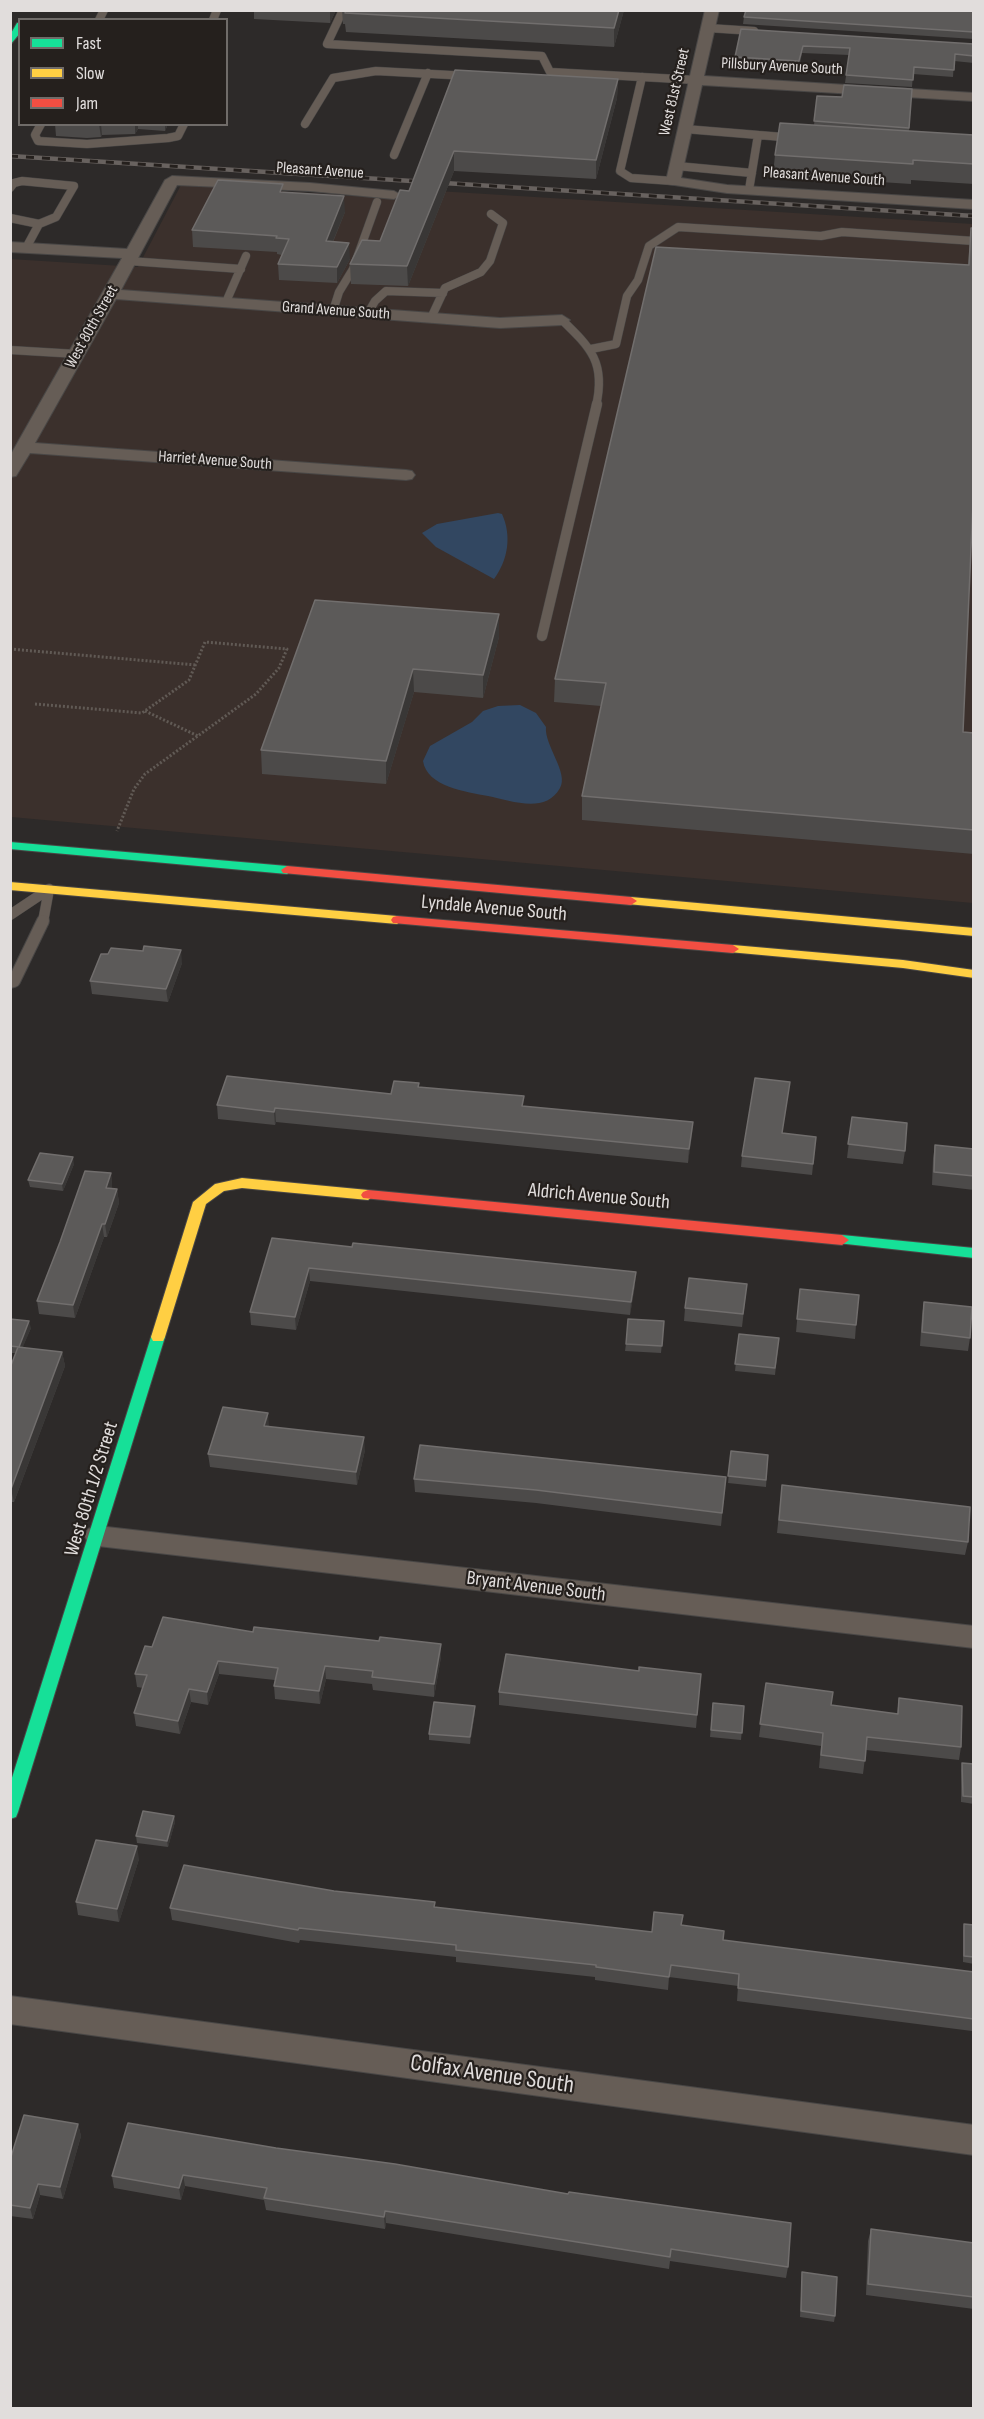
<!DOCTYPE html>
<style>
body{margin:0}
#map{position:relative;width:984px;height:2419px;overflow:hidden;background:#2d2a29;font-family:"Sofia Sans Condensed",sans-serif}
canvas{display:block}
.frame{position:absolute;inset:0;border:12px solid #e1dddc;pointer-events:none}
.legend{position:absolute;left:18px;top:18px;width:210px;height:108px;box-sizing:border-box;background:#25201d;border:2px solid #706c69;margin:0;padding:8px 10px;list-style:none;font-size:18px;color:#e1dddc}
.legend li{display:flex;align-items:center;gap:12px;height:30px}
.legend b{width:30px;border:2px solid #706c69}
</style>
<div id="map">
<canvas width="984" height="2419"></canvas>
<div class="frame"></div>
<ul class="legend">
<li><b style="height:8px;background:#16e098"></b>Fast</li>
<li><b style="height:8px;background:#ffcf43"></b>Slow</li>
<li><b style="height:8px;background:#f24e42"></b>Jam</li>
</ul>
</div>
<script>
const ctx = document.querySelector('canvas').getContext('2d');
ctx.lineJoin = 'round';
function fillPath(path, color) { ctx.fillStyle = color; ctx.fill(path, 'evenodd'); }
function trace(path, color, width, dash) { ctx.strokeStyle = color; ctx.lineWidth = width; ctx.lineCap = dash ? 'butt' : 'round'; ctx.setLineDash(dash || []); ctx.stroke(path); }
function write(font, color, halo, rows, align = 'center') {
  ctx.font = font + ' "Sofia Sans Condensed",sans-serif'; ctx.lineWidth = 4.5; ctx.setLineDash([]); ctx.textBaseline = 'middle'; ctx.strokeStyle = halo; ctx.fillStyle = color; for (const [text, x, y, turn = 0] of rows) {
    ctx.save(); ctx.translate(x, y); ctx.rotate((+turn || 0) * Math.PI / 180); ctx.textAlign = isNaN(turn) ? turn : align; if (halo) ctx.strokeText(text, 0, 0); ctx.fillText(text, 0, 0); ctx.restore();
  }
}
fillPath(new Path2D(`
 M181,185L417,200L421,190L973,224V903L11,817L10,259L138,267Z`), '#3b302c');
fillPath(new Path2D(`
 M498,513L502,514C512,536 508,560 494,579L436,547L422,533L437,524Z
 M520,705L536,713L546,727C544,745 569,773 560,788C545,815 510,800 488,796C467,792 427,787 423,761L430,746L472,722L483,711L498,706Z`), '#324761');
const laneFar2 = new Path2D(`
 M343,10L327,44L542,56L550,72L696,80
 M99,20L104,10
 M213,20L217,10
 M708,28L754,31
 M642,77L620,171L631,178L673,181
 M41,124L35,135L38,141L87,144L168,138L178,136L184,124
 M305,124L333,78L376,71L469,76
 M685,129L795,138
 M394,155L428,73
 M677,166L752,173
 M10,188L14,183L22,181L74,186L56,217L39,224L26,248
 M749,190L758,135
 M10,218L39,224
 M129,261L241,269
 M226,302L246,256
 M333,311L339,292L353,269L377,202
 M368,313L375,301L386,291L443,293
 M431,318L445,288L481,272L490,261L503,223L491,214
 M562,320C591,348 606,363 596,406
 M591,349L616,344L627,296L638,280L649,246L678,227L821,236L842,232L974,241
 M10,350L77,354`);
const laneFar1 = new Path2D(`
 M542,636L597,404
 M10,915L49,889L43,922`);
const lane = new Path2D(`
 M10,982L14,981L43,921`);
const street = new Path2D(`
 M705,10H719L704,76L974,93V101L702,85L681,178L727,185L974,200V209L727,193L668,184L666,181Z
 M172,176L310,183L394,191L401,195L394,199L310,191L177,185L121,290L500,318L562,315L570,320L562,325L500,328L116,299L35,443L406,470L412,471L415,475L412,479L406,480L30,453L16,476L10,477V456L122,258L10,252V242L127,249L165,180Z
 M98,1526L974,1626V1648L98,1546L88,1543L85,1536L88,1529Z
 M10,1996L974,2125V2155L10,2024Z`);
const fast = new Path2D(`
 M17,23H20V33L10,45V35Z
 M10,842L287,866L293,870L287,874L10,849Z
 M842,1235L974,1248V1258L837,1243L835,1240Z
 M158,1332L163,1333L165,1337L18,1812L16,1817L10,1819V1784L151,1337L153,1333Z`);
const slow = new Path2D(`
 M10,882L397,916L403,920L397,924L10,890Z
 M631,897L974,928V936L627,904L625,901Z
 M733,945L903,960L974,970V978L903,968L729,952L727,949L729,946Z
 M242,1178L368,1190L375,1195L368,1200L242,1188L224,1191L206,1204L165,1337L163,1341H153L151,1337L193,1202L215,1184Z`);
const jam = new Path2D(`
 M287,866L631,897L637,901L631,905L283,873L281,870Z
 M397,916L733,945L739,949L733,953L393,923L391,920L393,917Z
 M368,1190L842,1235L849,1240L842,1245L363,1198L361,1195L363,1192Z`);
trace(laneFar2, '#494746', 9);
trace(laneFar1, '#494746', 11);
trace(lane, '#494746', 14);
trace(street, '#494746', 2);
trace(fast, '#494746', 2);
trace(slow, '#494746', 2);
trace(jam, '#494746', 2);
trace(new Path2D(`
 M10,649L196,665
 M35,704L142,713L189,680L205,642L287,649L279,668L256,694L145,774L134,789L117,831
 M145,711L198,736`), '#615a55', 3, [2, 2]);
trace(laneFar2, '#665d56', 8);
trace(laneFar1, '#665d56', 10);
trace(lane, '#665d56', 12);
fillPath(street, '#665d56');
fillPath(fast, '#16e098');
fillPath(slow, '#ffcf43');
fillPath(jam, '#f24e42');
const rail = new Path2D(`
 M10,156L974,216`);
trace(rail, '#68625f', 4.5);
trace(rail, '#25201d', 3, [8]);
fillPath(new Path2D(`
 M254,10H336L330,23L254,19Z
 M342,10H624L614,47L346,32L345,24H343Z
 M974,10V39L743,24L744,17Z
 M741,29L974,44V63L954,61L953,77L913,74L912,87L845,83L849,55L802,53L799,68L735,64V57Z
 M455,70L618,79L617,98L596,179L454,171L408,286L351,284L350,264L380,241L409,191Z
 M912,89L909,131L974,135V184L911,180V184L773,175L775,155L814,125L817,96L842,97Z
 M55,124H168L165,131L138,129L135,134L102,135L101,137L87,138L56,136Z
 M284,192L345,212L333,242L350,259L337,283L279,280L278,264L282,255L277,254V252L193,247L192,230Z
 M971,228L963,732L974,733V854L582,820V796L601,706L554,702L555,679L968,265Z
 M315,600L499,637L483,698L414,692L386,784L262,774L261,750Z
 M182,963L168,1002L92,994L90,981Z
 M790,1082L782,1133L816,1137L812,1175L741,1167L742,1156Z
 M419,1087L524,1106L693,1122L688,1163L276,1122L275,1125L218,1119L217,1105L391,1094Z
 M852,1117L905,1151L903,1164L847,1158Z
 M935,1145L974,1149V1190L932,1185L933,1158Z
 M74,1164L63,1191L30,1187L28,1180Z
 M111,1173L112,1186L111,1189H117L119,1203L107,1237H104L75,1318L39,1314L37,1301Z
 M272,1238L635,1285L630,1315L310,1281L296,1330L251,1325L250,1312Z
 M747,1284L742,1327L684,1321L685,1308Z
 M800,1289L856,1325L855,1339L796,1332Z
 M924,1302L970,1338L968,1351L920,1346L922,1315Z
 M10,1319L31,1328L22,1348L62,1352L65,1366L14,1502H10V1368L16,1353H10Z
 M664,1321L661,1353L625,1351L626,1344Z
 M739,1334L779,1338L775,1375L735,1371Z
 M269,1427L365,1450L357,1485L210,1467L208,1454Z
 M731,1451L768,1455L766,1487L728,1483Z
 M726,1477L721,1526L536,1503L415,1492L414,1479Z
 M782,1485L968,1542L965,1555L777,1533Z
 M253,1632L379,1641L441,1644V1657L434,1697L373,1690L372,1684L326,1679L320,1704L275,1699L274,1686L275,1680L219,1674L208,1705L191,1702L180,1734L136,1726L134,1713L143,1688L137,1687L135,1674Z
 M639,1671L701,1674L696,1728L499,1705V1692Z
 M766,1683L831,1705L897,1714L899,1698L961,1747L959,1760L866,1750L863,1774L819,1768L821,1746L759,1737Z
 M713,1703L744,1706L741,1740L710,1737Z
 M475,1706V1712L470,1744L429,1740V1734Z
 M962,1763L974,1764V1804L961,1802V1770Z
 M174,1816L175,1822L168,1847L137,1843L136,1836Z
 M139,1859L119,1922L78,1915L76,1902Z
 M334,1891L435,1907L652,1932L682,1926L723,1940L974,1972V2025L972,2031L737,2001L738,1986L669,1977L668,1990L595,1980V1977L456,1962V1957L300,1940L299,1943L172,1920L170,1908Z
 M964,1924L974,1925V1964L963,1962V1930Z
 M128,2123L788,2267L786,2278L670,2261L669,2269L386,2223L385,2229L266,2210L264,2200L185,2186L181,2200L114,2188L112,2176Z
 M78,2124L81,2136L63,2199L40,2195L33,2219L10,2216V2160Z
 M871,2229L974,2243V2309L866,2295L868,2241Z
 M802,2272L835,2316L834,2322L800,2317Z`), '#4c4a49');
fillPath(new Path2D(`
 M330,10H336L330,23Z
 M619,10H624L614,47V28Z
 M803,46L802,53L799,68V61Z
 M618,79L617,98L596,179V160Z
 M99,124H101L102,135L101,137Z
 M135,124H138V129L135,134Z
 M165,124H168L165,131Z
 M454,151V171L408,286L407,266Z
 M344,196L345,212L326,258V241Z
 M349,243L350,259L337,283V267Z
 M499,614V637L483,698V675Z
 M413,669L414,692L386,784V761Z
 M181,950L182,963L168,1002L166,989Z
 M275,1108L276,1122L275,1125L274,1112Z
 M693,1122L692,1136L688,1163L689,1149Z
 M73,1157L74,1164L63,1191L62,1184Z
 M111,1173L112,1186L108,1202L106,1188Z
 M117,1189L119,1203L107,1237L105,1224Z
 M102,1224L104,1237L75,1318L73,1305Z
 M309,1268L310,1281L296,1330L295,1317Z
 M636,1272L635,1285L630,1315L631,1302Z
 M29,1321L31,1328L20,1354L19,1347Z
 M62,1352L65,1366L14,1502L11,1489Z
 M268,1413L269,1426L265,1439L264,1426Z
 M364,1437L365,1450L357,1485L356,1472Z
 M441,1644V1657L434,1697V1684Z
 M218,1661L219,1674L208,1705L207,1692Z
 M325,1666L326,1679L320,1704L319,1691Z
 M189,1689L191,1702L180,1734L178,1721Z
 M475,1706V1712L470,1744V1737Z
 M174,1816L175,1822L168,1847L167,1841Z
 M137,1846L139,1859L119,1922L117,1909Z
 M78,2124L81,2136L63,2199L60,2187Z
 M183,2175L185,2186L181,2200L179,2188Z
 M38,2184L40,2195L33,2219L30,2208Z
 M385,2211L386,2223L385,2229L384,2217Z`), '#393736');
const building = new Path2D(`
 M346,10H619L614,28L345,13Z
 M746,10H974V32L744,17Z
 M741,29L974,44V56L955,54L954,70L914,67L913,80L846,75L850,48L803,46L799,61L735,57Z
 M455,70L618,79L596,160L454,151L407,266L350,264L362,240L380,241L400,190L409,191Z
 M844,85L912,89L909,128L814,121L817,96L842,97Z
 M780,123L974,135V164L913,160V164L775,155Z
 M218,180L283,184L280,192L344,196L326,241L349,243L337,267L278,264L289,239L276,238L277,236L192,230Z
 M971,228H974V480L963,732L974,733V830L582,796L606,683L555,679L656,247L969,265Z
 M315,600L499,614L483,675L413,669L386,761L261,750Z
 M144,946L181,950L166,989L90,981L101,954H108L111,948L143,951Z
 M227,1076L391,1094L394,1081L419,1083L418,1087L524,1096L522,1106L693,1122L689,1149L275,1108L274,1112L217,1105Z
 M755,1078L790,1082L782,1133L816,1137L813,1164L742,1156Z
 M852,1117L907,1123L905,1151L848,1144Z
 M935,1145L974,1149V1176L934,1172Z
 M40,1153L73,1157L62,1184L28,1180Z
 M85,1171L111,1173L106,1188L117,1189L105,1224H102L73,1305L37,1301L60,1242Z
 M272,1238L352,1247L353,1243L636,1272L631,1302L309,1268L295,1317L250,1312Z
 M689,1278L747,1284L743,1314L685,1308Z
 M800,1289L859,1295L856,1325L797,1319Z
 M924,1302L972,1307L970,1338L922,1332Z
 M10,1319L29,1321L19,1347L10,1346Z
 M628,1319L664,1321L662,1346L626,1344Z
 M739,1334L779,1338L775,1368L735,1364Z
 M18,1347L62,1352L11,1489H10V1368Z
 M223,1407L268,1413L264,1426L364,1437L356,1472L208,1454Z
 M420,1445L726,1477L722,1513L536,1490L414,1479Z
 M731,1451L768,1455L766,1480L728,1476Z
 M782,1485L970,1507L968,1542L779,1520Z
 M163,1617L253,1632L254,1627L379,1641L380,1637L441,1644L434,1684L372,1677L373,1671L325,1666L319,1691L274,1686L278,1668L218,1661L207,1692L189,1689L178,1721L134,1713L147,1675L135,1674L145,1646L152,1647Z
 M506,1654L639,1671V1667L701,1674L697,1715L499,1692Z
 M766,1683L833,1692L831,1705L898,1714L899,1698L962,1706L961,1747L867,1737L865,1761L821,1755L823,1733L760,1724Z
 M434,1702L475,1706L470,1737L429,1734Z
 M713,1703L744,1706L742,1733L711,1730Z
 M962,1763L974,1764V1797L963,1796Z
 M143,1811L174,1816L167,1841L136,1836Z
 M96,1840L137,1846L117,1909L76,1902Z
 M184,1865L334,1891L435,1902L434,1907L652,1932L654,1912L683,1915L681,1925L724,1931L723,1940L974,1972V2019L738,1988L739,1974L671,1965L669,1977L596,1967V1965L456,1950V1945L299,1928L298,1930L170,1908Z
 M964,1924L974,1925V1957L964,1956Z
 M24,2115L78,2124L60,2187L38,2184L30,2208L10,2205V2160Z
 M128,2123L276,2148L395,2164L568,2194L569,2192L791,2223L788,2267L671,2249L670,2257L385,2211L384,2217L264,2198L267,2188L183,2175L179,2188L112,2176Z
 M871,2229L974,2243V2297L868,2284Z
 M802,2272L837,2277L835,2316L801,2311Z`);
fillPath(building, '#5c5a59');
trace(building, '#716e6d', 1.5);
write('16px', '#e1dddc', '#25201d', [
 ["Pillsbury Avenue South",782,67,3],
 ["West 81st Street",675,92,-77],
 ["Pleasant Avenue",320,171,4],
 ["Pleasant Avenue South",824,177,4],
 ["Grand Avenue South",336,311,4],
 ["West 80th Street",92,327,-61],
 ["Harriet Avenue South",215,461,4]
]);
write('20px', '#e1dddc', '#25201d', [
 ["Lyndale Avenue South",494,909,5],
 ["Aldrich Avenue South",599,1197,5],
 ["West 80th 1/2 Street",92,1489,-73],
 ["Bryant Avenue South",536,1587,7]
]);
write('24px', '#e1dddc', '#25201d', [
 ["Colfax Avenue South",492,2075,8]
]);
</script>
